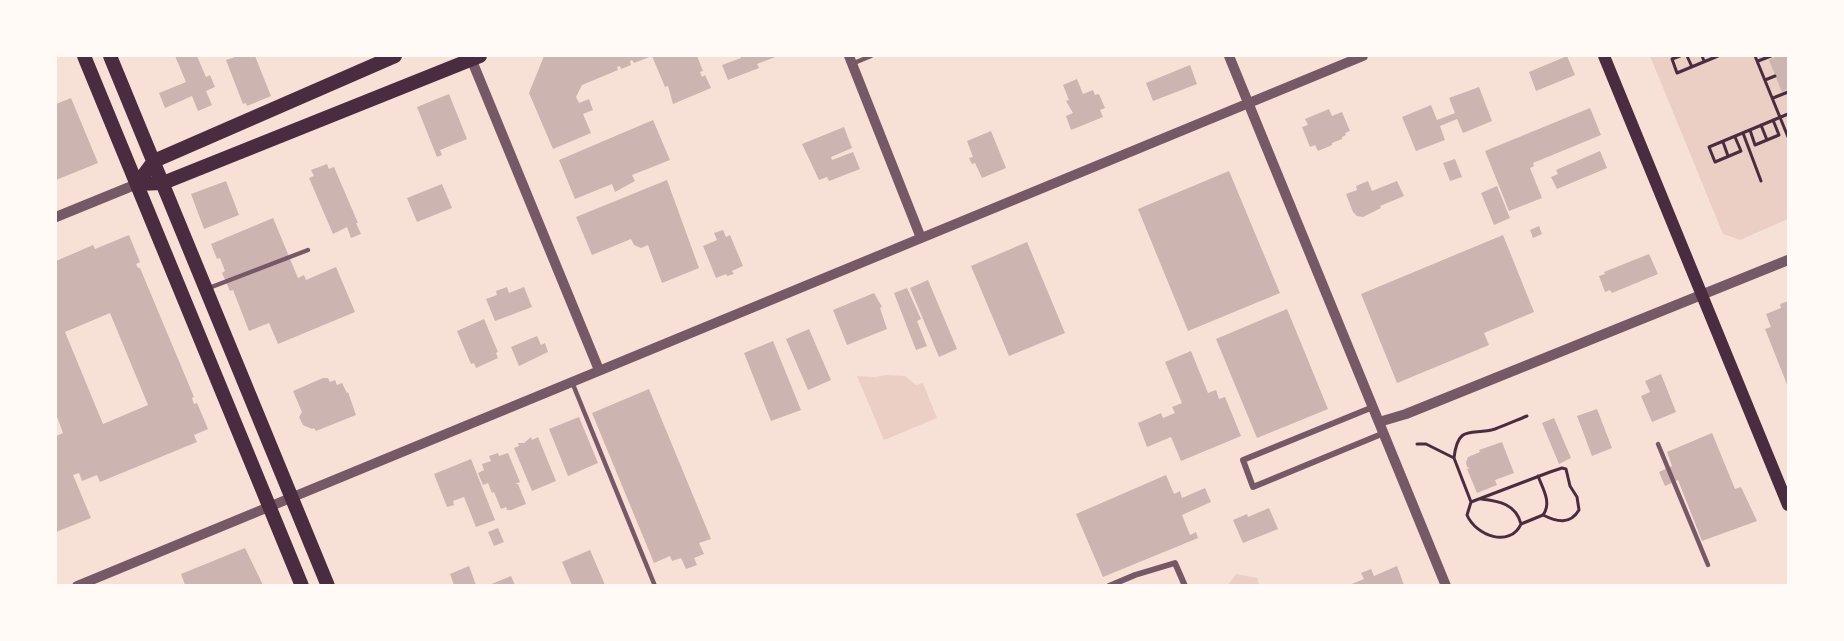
<!DOCTYPE html>
<style>
body{margin:0}
#map{position:relative;width:1844px;height:641px;overflow:hidden;background:#f7e1d7;font-family:Ubuntu,sans-serif}
canvas{display:block}
.frame{position:absolute;inset:0;border:57px solid #fffaf5;pointer-events:none}
</style>
<div id="map">
<canvas width="1844" height="641"></canvas>
<div class="frame"></div>
</div>
<script>
const ctx = document.querySelector('canvas').getContext('2d');
ctx.lineJoin = 'round';
function fillPath(path, color) { ctx.fillStyle = color; ctx.fill(path, 'evenodd'); }
function trace(path, color, width, dash) { ctx.strokeStyle = color; ctx.lineWidth = width; ctx.lineCap = dash ? 'butt' : 'round'; ctx.setLineDash(dash || []); ctx.stroke(path); }
fillPath(new Path2D(`
 M1650,56H1788V219L1740,240L1723,234Z
 M886,375L905,376L916,385L923,383L937,418L884,440L857,376L875,377Z
 M1236,574L1257,578L1259,585H1228Z`), '#ebcfc5');
fillPath(new Path2D(`
 M175,56H197L206,77L210,75L215,87L206,91L212,105L198,111L192,96L165,108L159,93L186,82Z
 M238,56H255L271,96L247,106L246,103L243,104L226,60Z
 M544,56H652L634,63L632,60L630,61L631,65L621,69L620,66L617,67L618,70L582,85L576,97L579,103L589,99L593,110L583,114L591,133L553,149L529,93Z
 M652,56H697L703,71L700,72L702,77L705,75L711,88L673,104L668,86L665,87Z
 M740,56H778L757,64L759,68L728,80L722,65L741,58Z
 M1567,56L1575,75L1536,91L1529,72Z
 M1777,56H1788V93L1787,89L1782,92L1769,60Z
 M1190,65L1197,84L1153,101L1146,83Z
 M1077,79L1083,94L1093,90L1095,95L1099,94L1105,108L1100,110L1103,117L1071,130L1066,116L1073,113L1066,101L1069,100L1063,85Z
 M1479,87L1492,121L1463,133L1457,119L1440,126L1445,140L1416,151L1402,117L1431,105L1437,120L1455,113L1449,98Z
 M449,94L467,139L440,150L442,155L437,157L417,107Z
 M71,98L98,163L56,180V104Z
 M1590,108L1601,135L1533,163L1534,166L1530,168L1542,198L1509,211L1485,151Z
 M1329,109L1332,116L1342,112L1350,131L1345,133L1346,135L1342,137V139L1332,143V145L1318,151L1315,145L1310,147L1302,127L1308,125L1305,119Z
 M653,120L670,160L632,175L635,181L615,192L612,184L575,199L559,160Z
 M844,127L852,148L831,157L832,160L853,152L860,169L829,181L827,177L819,180L802,144Z
 M991,131L1006,168L982,178L975,163L972,164L969,158L973,157L967,141Z
 M1600,151L1607,168L1557,189L1551,177L1558,174L1556,170Z
 M1455,159L1462,177L1450,181L1443,163Z
 M327,164L329,169L334,167L358,223H356L361,234L351,238L347,227L333,234L309,178L314,176L311,170Z
 M1229,171L1280,293L1188,331L1138,209Z
 M667,180L699,268L662,283L648,245L641,248L634,245L631,239L592,255L576,217Z
 M226,181L239,215L204,229L191,194Z
 M1368,181L1372,191L1397,181L1404,196L1380,206L1381,208L1363,217L1357,216L1353,212L1346,194L1357,190L1356,186Z
 M442,184L452,208L417,222L407,198Z
 M1497,186L1510,218L1494,225L1481,193Z
 M273,218L298,278L304,275L306,280L336,267L355,312L278,344L269,323L249,331L233,290L230,291L222,273L225,271L220,258L217,259L211,244Z
 M1539,226L1542,234L1533,238L1530,230Z
 M723,230L726,237L730,235L743,266L732,271L734,274L727,276L726,274L716,278L703,246L717,240L714,233Z
 M129,235L140,262L136,264L138,268H140L194,397L192,398L194,404L197,403L208,429L194,435L197,442L100,482L97,475L82,481L79,473L73,475L91,518L56,532V436L63,433L56,414V261L93,245L95,249ZM110,313L148,405L103,424L65,332Z
 M1503,235L1534,312L1484,333L1489,345L1397,383L1361,294Z
 M1027,242L1065,333L1009,356L971,266Z
 M1649,254L1658,274L1612,293L1610,290L1605,292L1599,276L1605,274L1604,272Z
 M928,280L957,349L939,357L910,288Z
 M507,287L509,293L524,287L532,307L495,321L486,299L497,295L496,291Z
 M907,288L921,319L917,321L927,346L916,350L894,293Z
 M874,293L882,307L880,308L887,329L847,345L833,310Z
 M1788,301V387L1765,329L1771,327L1766,314L1781,308L1780,304Z
 M1287,309L1328,409L1257,438L1216,339Z
 M484,319L498,352L496,353L498,358L476,368L474,363L471,364L457,331Z
 M809,329L831,380L808,390L786,339Z
 M537,336L541,345L545,343L548,352L519,366L511,347Z
 M773,341L801,410L771,421L744,353Z
 M1191,351L1208,393L1216,390L1219,399L1225,397L1241,436L1181,461L1171,437L1147,447L1138,423L1161,413L1163,418L1175,413L1172,407L1182,403L1165,362Z
 M1661,374L1676,412L1652,422L1641,396L1650,392L1645,381Z
 M323,378H328L330,382L335,380L337,385L342,383L347,393L348,392L356,415L316,431L314,428L312,429L303,425L299,417L302,412L293,391Z
 M649,389L711,539L699,543L704,554L694,558L697,565L686,569L681,558L672,561L670,556L654,563L592,413Z
 M1597,409L1612,448L1592,456L1577,416Z
 M579,417L598,463L568,476L549,429Z
 M1554,418L1571,458L1559,464L1542,423Z
 M1712,433L1735,489L1741,487L1757,521L1702,541L1678,480L1665,486L1659,472L1672,466L1667,452Z
 M531,437L532,440L538,437L556,481L532,491L514,448L519,446L518,443H524Z
 M1502,442L1514,473L1495,480L1497,485L1477,493L1467,469L1470,468L1467,467L1466,462L1468,457L1480,452L1479,450Z
 M498,453L499,456L508,453L520,482L515,484H518L526,504L511,510H507L506,507L501,509L494,492L492,493L488,483L483,485L478,473L484,470L482,464L491,461L489,456Z
 M471,459L495,520L476,527L464,497L453,501L454,505L447,507L434,474Z
 M1166,475L1174,494L1180,491L1182,498L1205,488L1211,502L1182,515L1190,535L1196,532L1198,538L1103,577L1076,514Z
 M1269,508L1278,529L1243,543L1233,520L1247,514L1248,517Z
 M498,528L504,542L494,546L488,532Z
 M245,548L263,585H185L181,574Z
 M590,550L605,585H572L562,562Z
 M469,566L476,585H454L450,574Z
 M1397,566L1404,585H1349L1364,579L1361,573L1371,569L1374,576Z
 M511,576L515,585H489Z`), '#ccb4b1');
trace(new Path2D(`
 M1680,56L1672,59L1677,73L1718,56
 M1687,56L1692,67
 M1702,56L1704,61
 M1755,56L1788,137
 M1758,61L1771,56
 M1765,80L1775,76
 M1773,98L1788,92
 M1761,125L1767,140
 M1750,130L1755,145L1779,135L1773,120
 M1743,133L1761,181
 M1735,137L1741,151L1715,162L1709,147L1788,114
 M1723,142L1728,156
 M1417,444H1426L1454,458L1471,502L1550,472L1562,468L1566,469L1570,486L1577,497L1579,510C1570,525 1557,522 1543,515L1521,524C1510,548 1476,536 1467,515L1471,502
 M1454,458C1458,423 1472,436 1495,429C1506,425 1517,420 1527,416
 M1538,476C1543,489 1552,503 1543,515
 M1481,499C1499,501 1516,504 1521,524`), '#4a2c40', 3);
trace(new Path2D(`
 M854,63L871,56
 M209,288L308,250
 M572,382L655,586
 M1658,444L1708,565`), '#755966', 4.5);
trace(new Path2D(`
 M1373,407L1243,460L1253,487L1384,433
 M1109,586L1135,575L1175,563L1185,586`), '#755966', 6);
trace(new Path2D(`
 M470,56L599,370
 M849,56L921,238
 M1229,56L1446,586
 M56,217L137,184
 M1379,422L1406,414L1788,260
 M77,586L1363,56`), '#755966', 10);
trace(new Path2D(`
 M1604,56L1788,505`), '#4a2c40', 12);
trace(new Path2D(`
 M84,56L302,586
 M110,56L328,586
 M137,184L163,183L480,56
 M137,184L154,161L395,56`), '#4a2c40', 14);
</script>
